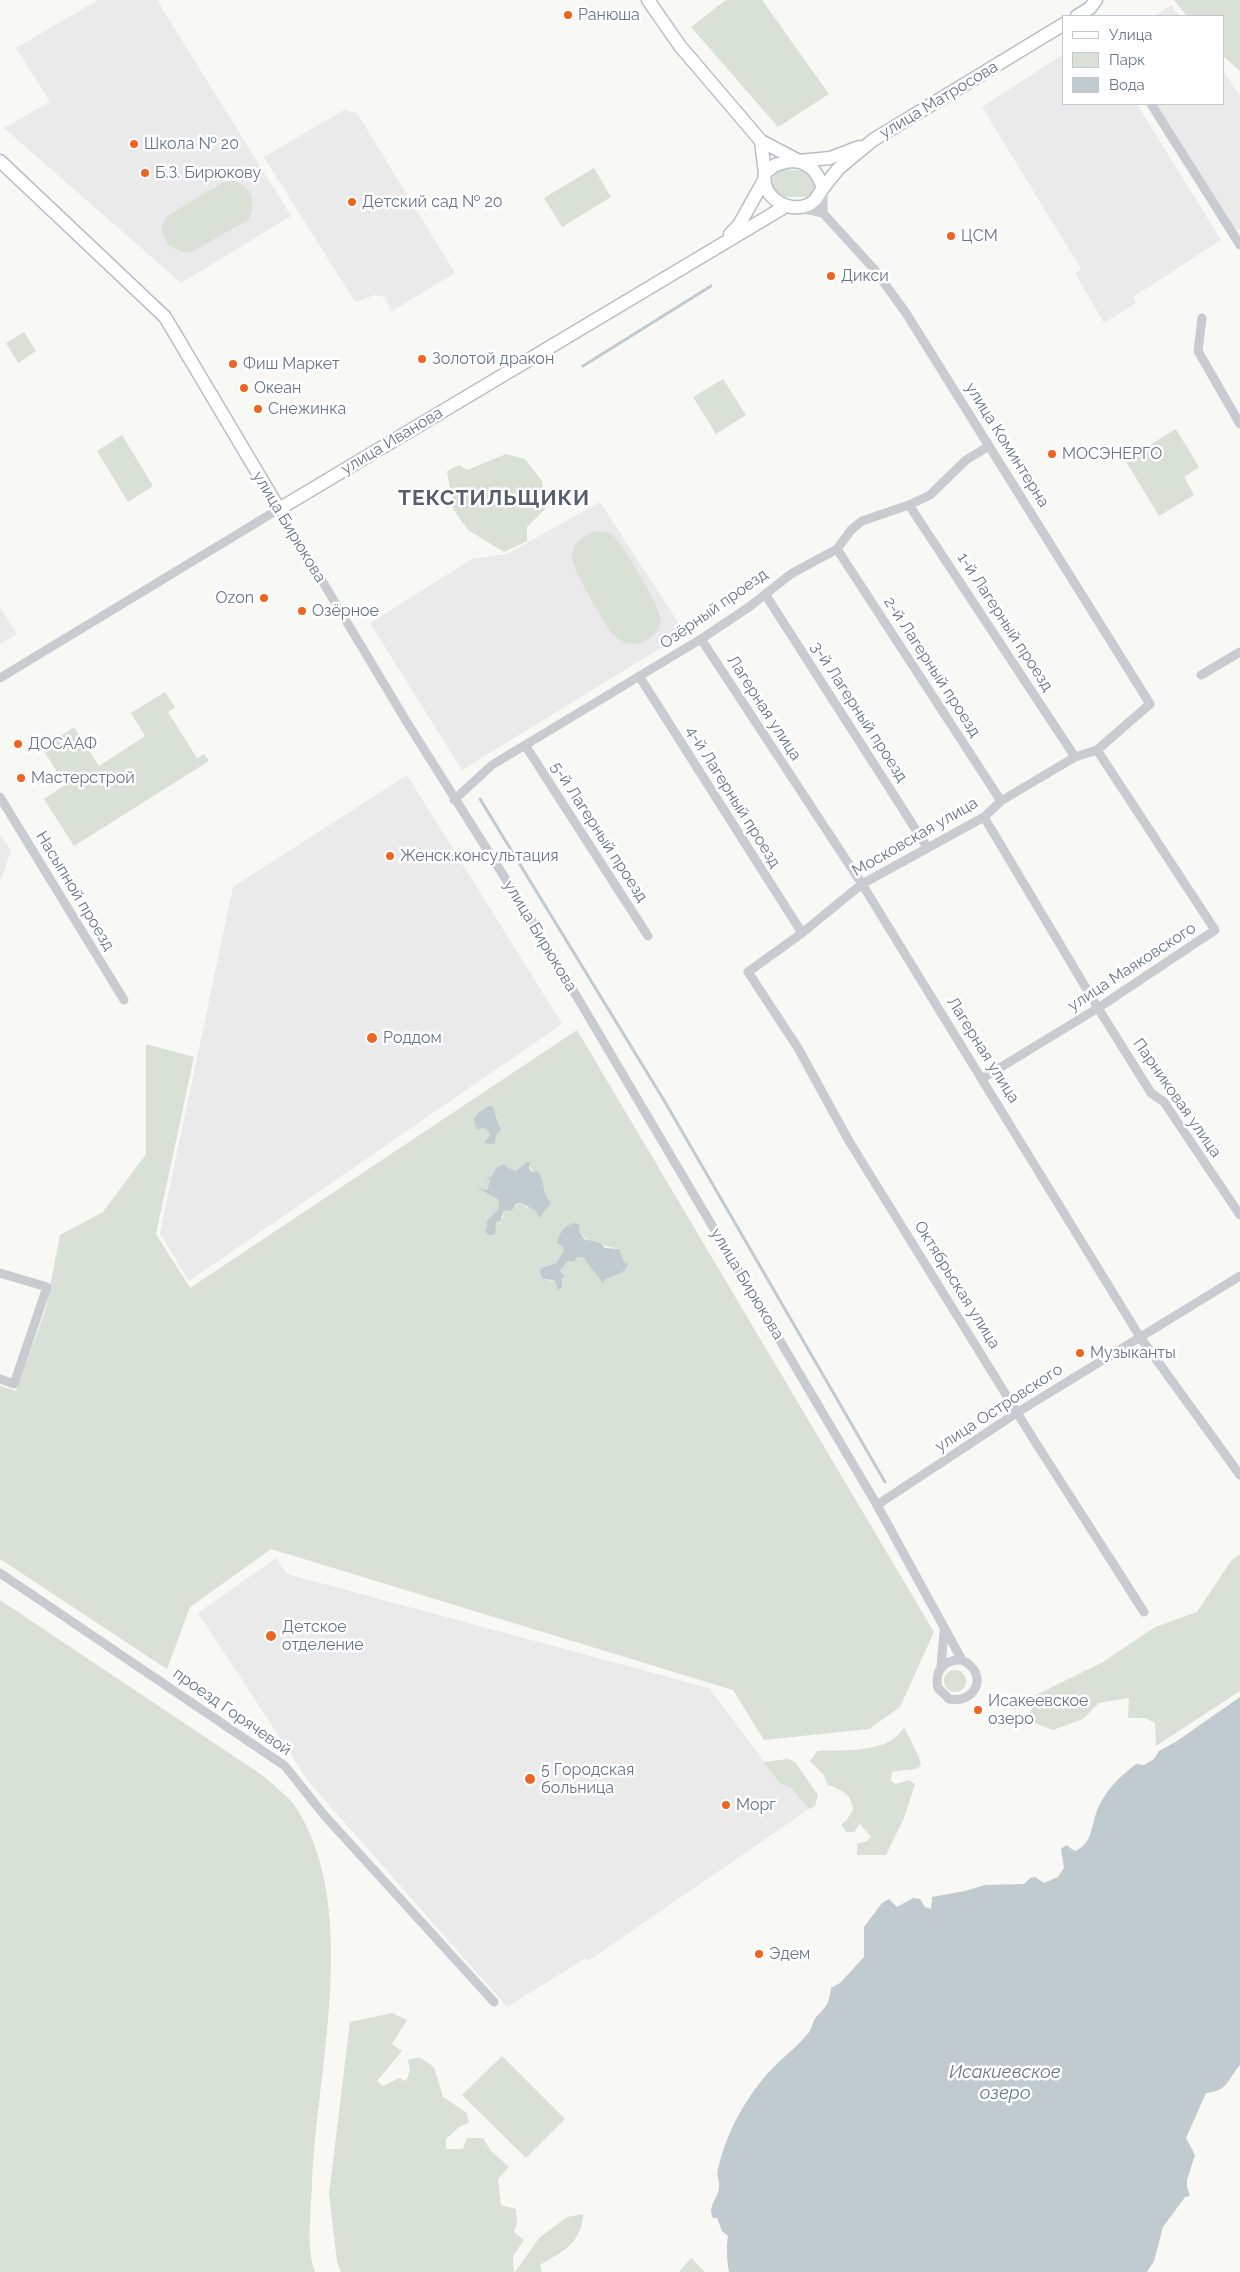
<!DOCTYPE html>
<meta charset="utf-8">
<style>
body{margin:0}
#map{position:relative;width:1240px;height:2272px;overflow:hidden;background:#f8f8f5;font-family:Raleway,sans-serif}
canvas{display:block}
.legend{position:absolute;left:1062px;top:15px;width:162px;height:90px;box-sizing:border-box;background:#fff;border:1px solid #c2c8cf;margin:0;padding:6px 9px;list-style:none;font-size:15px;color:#667588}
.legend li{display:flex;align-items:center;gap:10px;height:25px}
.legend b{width:25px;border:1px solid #c2c8cf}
</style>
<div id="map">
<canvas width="1240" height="2272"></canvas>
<ul class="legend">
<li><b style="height:6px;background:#fff"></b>Улица</li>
<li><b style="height:14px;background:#d9e0d6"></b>Парк</li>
<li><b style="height:14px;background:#c0cacf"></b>Вода</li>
</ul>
</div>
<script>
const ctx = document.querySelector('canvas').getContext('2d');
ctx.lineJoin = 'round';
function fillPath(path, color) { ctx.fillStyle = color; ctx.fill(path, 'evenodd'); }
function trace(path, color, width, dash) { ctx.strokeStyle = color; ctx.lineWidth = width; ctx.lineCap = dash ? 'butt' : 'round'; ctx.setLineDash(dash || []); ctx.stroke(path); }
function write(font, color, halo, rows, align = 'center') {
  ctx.font = font + ' Raleway,sans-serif'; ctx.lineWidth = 5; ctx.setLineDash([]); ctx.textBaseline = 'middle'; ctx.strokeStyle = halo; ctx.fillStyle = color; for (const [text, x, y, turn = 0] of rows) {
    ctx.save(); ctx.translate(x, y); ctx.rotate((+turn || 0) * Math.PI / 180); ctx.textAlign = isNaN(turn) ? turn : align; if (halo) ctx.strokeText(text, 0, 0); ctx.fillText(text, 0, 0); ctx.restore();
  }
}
fillPath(new Path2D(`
 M98,0H157L291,216L181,283L4,128L50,102L16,48Z
 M1171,5L1180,16H1155Z
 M1064,54V104H1137L1221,240L1133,297L1136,303L1104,323L1075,273L1081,269L982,107Z
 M1224,72L1240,96V229L1236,231L1156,104H1224Z
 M344,110L357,113L455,273L392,311L384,297L375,295L355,302L264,157Z
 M600,502L685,633L462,770L370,623L472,559L507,554Z
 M0,607L17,634L0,644Z
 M407,775L562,1024L189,1281L160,1233L233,887Z
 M0,834L11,851L0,882Z
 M276,1558L287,1574L709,1688L781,1784L791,1788L809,1809L588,1961L586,1958L507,2007L309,1782L198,1613Z`), '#e9eae9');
fillPath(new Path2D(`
 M726,0H762L829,94L778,127L691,27Z
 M1174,0H1240V71L1224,57V16H1187Z
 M594,168L611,197L562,227L544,198Z
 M781,169L807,171L815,184L813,192L807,197H786L776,193L771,181L775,173Z
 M235,181L244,186L252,195V212L248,220L191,252H181L167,244L161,228L167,216L224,182Z
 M24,332L36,351L18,363L6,343Z
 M723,379L746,415L716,434L693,397Z
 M1176,429L1199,467L1184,477L1194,495L1159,516L1125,460Z
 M122,435L153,486L128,502L97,451Z
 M506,454L525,459L542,481L546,508L527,527V541L504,552L468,530L453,509L447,471L459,465L467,470Z
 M597,531C602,532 608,532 612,534C621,542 662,609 661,620C660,630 652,638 643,642C638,644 630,644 624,642C621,640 615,636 612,633C604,623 570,565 572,556C574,541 584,535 597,531Z
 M165,692L175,707L168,712L197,758L204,754L209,761L74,846L44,799L65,785L42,748L74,727L99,766L145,736L131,713Z
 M577,1030L934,1632L900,1707L869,1729L764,1740L733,1690L271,1549L190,1607L167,1669L0,1559V1386L16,1391L46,1308L60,1235L103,1212L146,1154V1044L194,1057L156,1234L190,1288ZM495,1112L500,1125L496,1135L488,1139L490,1135L487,1128H477L474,1119ZM527,1162L544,1190L545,1197L527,1208L521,1203L504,1211L503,1217L496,1222H486L499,1208L498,1199L478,1189L487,1190L490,1180L486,1178L491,1177L496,1168L507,1167L516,1171ZM579,1231C589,1246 604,1245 619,1249L625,1263C620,1275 615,1275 605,1280L583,1257H578L572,1262L568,1261L560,1271L563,1274L562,1283L543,1279L549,1265L556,1263L564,1251L562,1246Z
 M1240,1554V1691L1156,1746L1155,1723L1145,1718H1128L1129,1698L1099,1703L1083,1719L1053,1730L1035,1723L1028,1716L1035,1704L1014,1709L1007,1700L1032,1697L1103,1662L1155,1627L1197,1612L1231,1561Z
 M0,1600L262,1775C273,1785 289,1796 297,1809C361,1911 316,2072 312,2185C311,2210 306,2250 315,2272H0Z
 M944 1681a11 11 0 1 1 22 0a11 11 0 1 1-22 0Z
 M904,1727L919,1757L921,1766C913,1772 902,1769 892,1772L891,1781L896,1784L909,1780L915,1784L904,1818L886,1855H857V1844L867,1841L871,1837L860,1824L854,1832H846L841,1824L846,1821L853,1810C851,1793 843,1791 828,1785L823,1774L810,1761L817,1751C843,1749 889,1755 904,1727Z
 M788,1759L795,1762L818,1795L815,1806L809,1809L791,1788L781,1784L763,1762Z
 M392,2013L407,2020L392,2044L402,2051L377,2081L383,2086L399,2078L406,2081L410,2071L408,2060L419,2057L434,2067L443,2097L467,2113L469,2123L459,2127L446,2139V2149H463L467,2138H483L491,2151L509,2167L498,2179L501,2205L516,2209L517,2223L514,2232L524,2240L513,2256L514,2272H341L337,2262L329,2194L350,2022Z
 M502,2056L565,2119L526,2158L462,2095Z
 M583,2214C582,2242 563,2252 540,2265L542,2272H515L539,2238L567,2217Z
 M691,2258L705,2272H679Z`), '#d9e0d6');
fillPath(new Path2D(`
 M489,1106L493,1107L501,1130L496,1135L495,1144L484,1143L490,1135L486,1128L476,1129L474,1119L478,1113Z
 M527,1162L530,1163L529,1168L532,1172L537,1171C546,1181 541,1193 551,1203L539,1218L536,1211L521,1203L516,1204L512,1210L504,1211L500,1221L496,1222L495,1234L489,1235L485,1232L487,1225L486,1222L499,1208L498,1199L476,1188L487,1190L490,1180L485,1178L491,1177L496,1168L504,1164L507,1167L516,1171Z
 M573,1223L580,1225L579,1231L584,1239L600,1243L605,1248L619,1249L625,1263L628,1264C626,1273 613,1276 605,1280L603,1283L583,1257H578L573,1262L568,1261L560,1271L565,1276L562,1279V1288L557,1289L556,1282L552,1280L543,1279L540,1272L541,1268L556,1263L564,1251L562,1246L557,1243C560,1232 563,1227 573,1223Z
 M1240,1697V2065C1227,2080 1228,2091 1206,2093L1186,2138L1195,2155L1187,2180V2187L1190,2196L1185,2197L1163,2227L1154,2261L1147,2272H729C727,2261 726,2247 728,2236L722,2231L717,2218H713C707,2205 718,2200 719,2187C720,2181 716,2175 718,2169C725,2137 741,2106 762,2080C776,2062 796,2049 810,2031C812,2027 813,2021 816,2017C827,2006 829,2004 831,1988L840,1983L864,1957V1927L882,1903L889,1899L897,1907L913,1898L920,1899L925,1907L931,1909L932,1897L965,1891L985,1885L1024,1884L1030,1878L1035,1877L1044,1883L1058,1877L1064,1868L1061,1849L1066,1845L1075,1851C1093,1844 1091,1824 1098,1808C1106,1790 1120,1776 1136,1764L1144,1765L1154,1759L1159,1751L1177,1741Z`), '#c0cacf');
trace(new Path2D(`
 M583,366L711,286
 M480,799L665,1102L885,1482`), '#c0cacf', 3);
const secondary = new Path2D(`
 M648,0L680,46L761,141L765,173
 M1077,16L1090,8L1096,0
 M761,141L799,161L830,158L859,147
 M0,161L165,317L279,509L786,206
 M790,161C809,161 817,171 823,188C820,192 817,198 814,201C794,218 759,198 765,173L775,165Z
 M823,188L838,169L873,140L1064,24
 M730,234L739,225L763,182`);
trace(secondary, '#babec4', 15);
trace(new Path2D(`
 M1151,104L1240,245
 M823,188V213
 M799,208L823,213
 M823,213L874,269L906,313L1150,704L1097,750L1075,757L1001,801L984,817L862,884L802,933L748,972L798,1048L849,1141L1034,1440L1144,1612
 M1202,318L1198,351L1240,424
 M909,505L1075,757
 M837,549L1001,801
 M765,594L927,847
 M701,639L862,884L1140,1337L1240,1475
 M1201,675L1240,652
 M639,676L802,933
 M0,678L279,509L408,724L534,924L877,1505L962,1660C988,1672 978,1704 949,1699L938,1688C934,1671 944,1659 962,1660
 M525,745L648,936
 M0,797L124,1000
 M454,800L492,765L701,639L749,607L791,574L837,549L851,530L862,521L909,505L930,495L966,460L989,446
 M984,817L1098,1008L1151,1093L1164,1102L1240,1215
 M983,1078L1098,1008L1215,930L1097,750
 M0,1273L47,1287L14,1384L0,1379
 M877,1505L1018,1412L1240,1276
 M0,1573L285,1766L324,1815L494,2002
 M941,1667L944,1631`), '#c8cbcf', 9);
trace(secondary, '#fff', 12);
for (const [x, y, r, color] of [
 [568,15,5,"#ec6622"],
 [134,144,5,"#ec6622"],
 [145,173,5,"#ec6622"],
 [352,202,5,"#ec6622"],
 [951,236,5,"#ec6622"],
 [831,276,5,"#ec6622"],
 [422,359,5,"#ec6622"],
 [233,364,5,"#ec6622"],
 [244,388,5,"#ec6622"],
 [258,409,5,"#ec6622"],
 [1052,454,5,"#ec6622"],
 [264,598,5,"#ec6622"],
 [302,611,5,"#ec6622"],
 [18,744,5,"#ec6622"],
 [21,778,5,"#ec6622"],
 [390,856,5,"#ec6622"],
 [372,1038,6,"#ec6622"],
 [1080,1353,5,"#ec6622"],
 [271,1636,6,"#ec6622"],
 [978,1710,5,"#ec6622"],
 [530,1779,6,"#ec6622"],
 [726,1805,5,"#ec6622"],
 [759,1954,5,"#ec6622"]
]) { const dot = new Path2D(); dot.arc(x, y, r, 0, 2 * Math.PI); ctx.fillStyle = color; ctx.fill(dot); trace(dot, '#fff', 2); }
write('16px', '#667588', '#fff', [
 ["Ранюша",578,15],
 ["Школа № 20",144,144],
 ["Б.З. Бирюкову",155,173],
 ["Детский сад № 20",362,202],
 ["ЦСМ",961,236],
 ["Дикси",841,276],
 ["Золотой дракон",432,359],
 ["Фиш Маркет",243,364],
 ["Океан",254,388],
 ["Снежинка",268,409],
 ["МОСЭНЕРГО",1062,454],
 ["Ozon",254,598,"right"],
 ["Озёрное",312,611],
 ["ДОСААФ",28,744],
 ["Мастерстрой",31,778],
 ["Женск.консультация",400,856],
 ["Роддом",383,1038],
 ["Музыканты",1090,1353],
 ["Детское",282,1627],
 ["отделение",282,1645],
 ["Исакеевское",988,1701],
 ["озеро",988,1719],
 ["5 Городская",541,1770],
 ["больница",541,1788],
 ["Морг",736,1805],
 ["Эдем",769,1954]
], 'left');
write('16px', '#667588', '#fff', [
 ["улица Матросова",939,100,-31],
 ["улица Иванова",392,441,-31],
 ["улица Коминтерна",1007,445,58],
 ["улица Бирюкова",289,527,59],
 ["Озёрный проезд",714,609,-35],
 ["1-й Лагерный проезд",1005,622,57],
 ["2-й Лагерный проезд",932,667,57],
 ["Лагерная улица",764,708,57],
 ["3-й Лагерный проезд",859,712,57],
 ["4-й Лагерный проезд",733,797,58],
 ["5-й Лагерный проезд",599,832,57],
 ["Московская улица",915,837,-30],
 ["Насыпной проезд",75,891,59],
 ["улица Бирюкова",540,936,59],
 ["улица Маяковского",1132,967,-33],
 ["Лагерная улица",983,1050,58],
 ["Парниковая улица",1177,1098,55],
 ["улица Бирюкова",747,1284,59],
 ["Октябрьская улица",957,1285,58],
 ["улица Островского",999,1408,-33],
 ["проезд Горячевой",232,1712,35]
]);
write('italic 18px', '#627783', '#fff', [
 ["Исакиевское",1005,2073],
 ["озеро",1005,2094]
]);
ctx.letterSpacing = '1px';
write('bold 21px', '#545f6d', '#fff', [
 ["ТЕКСТИЛЬЩИКИ",494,499]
]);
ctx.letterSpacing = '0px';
</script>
